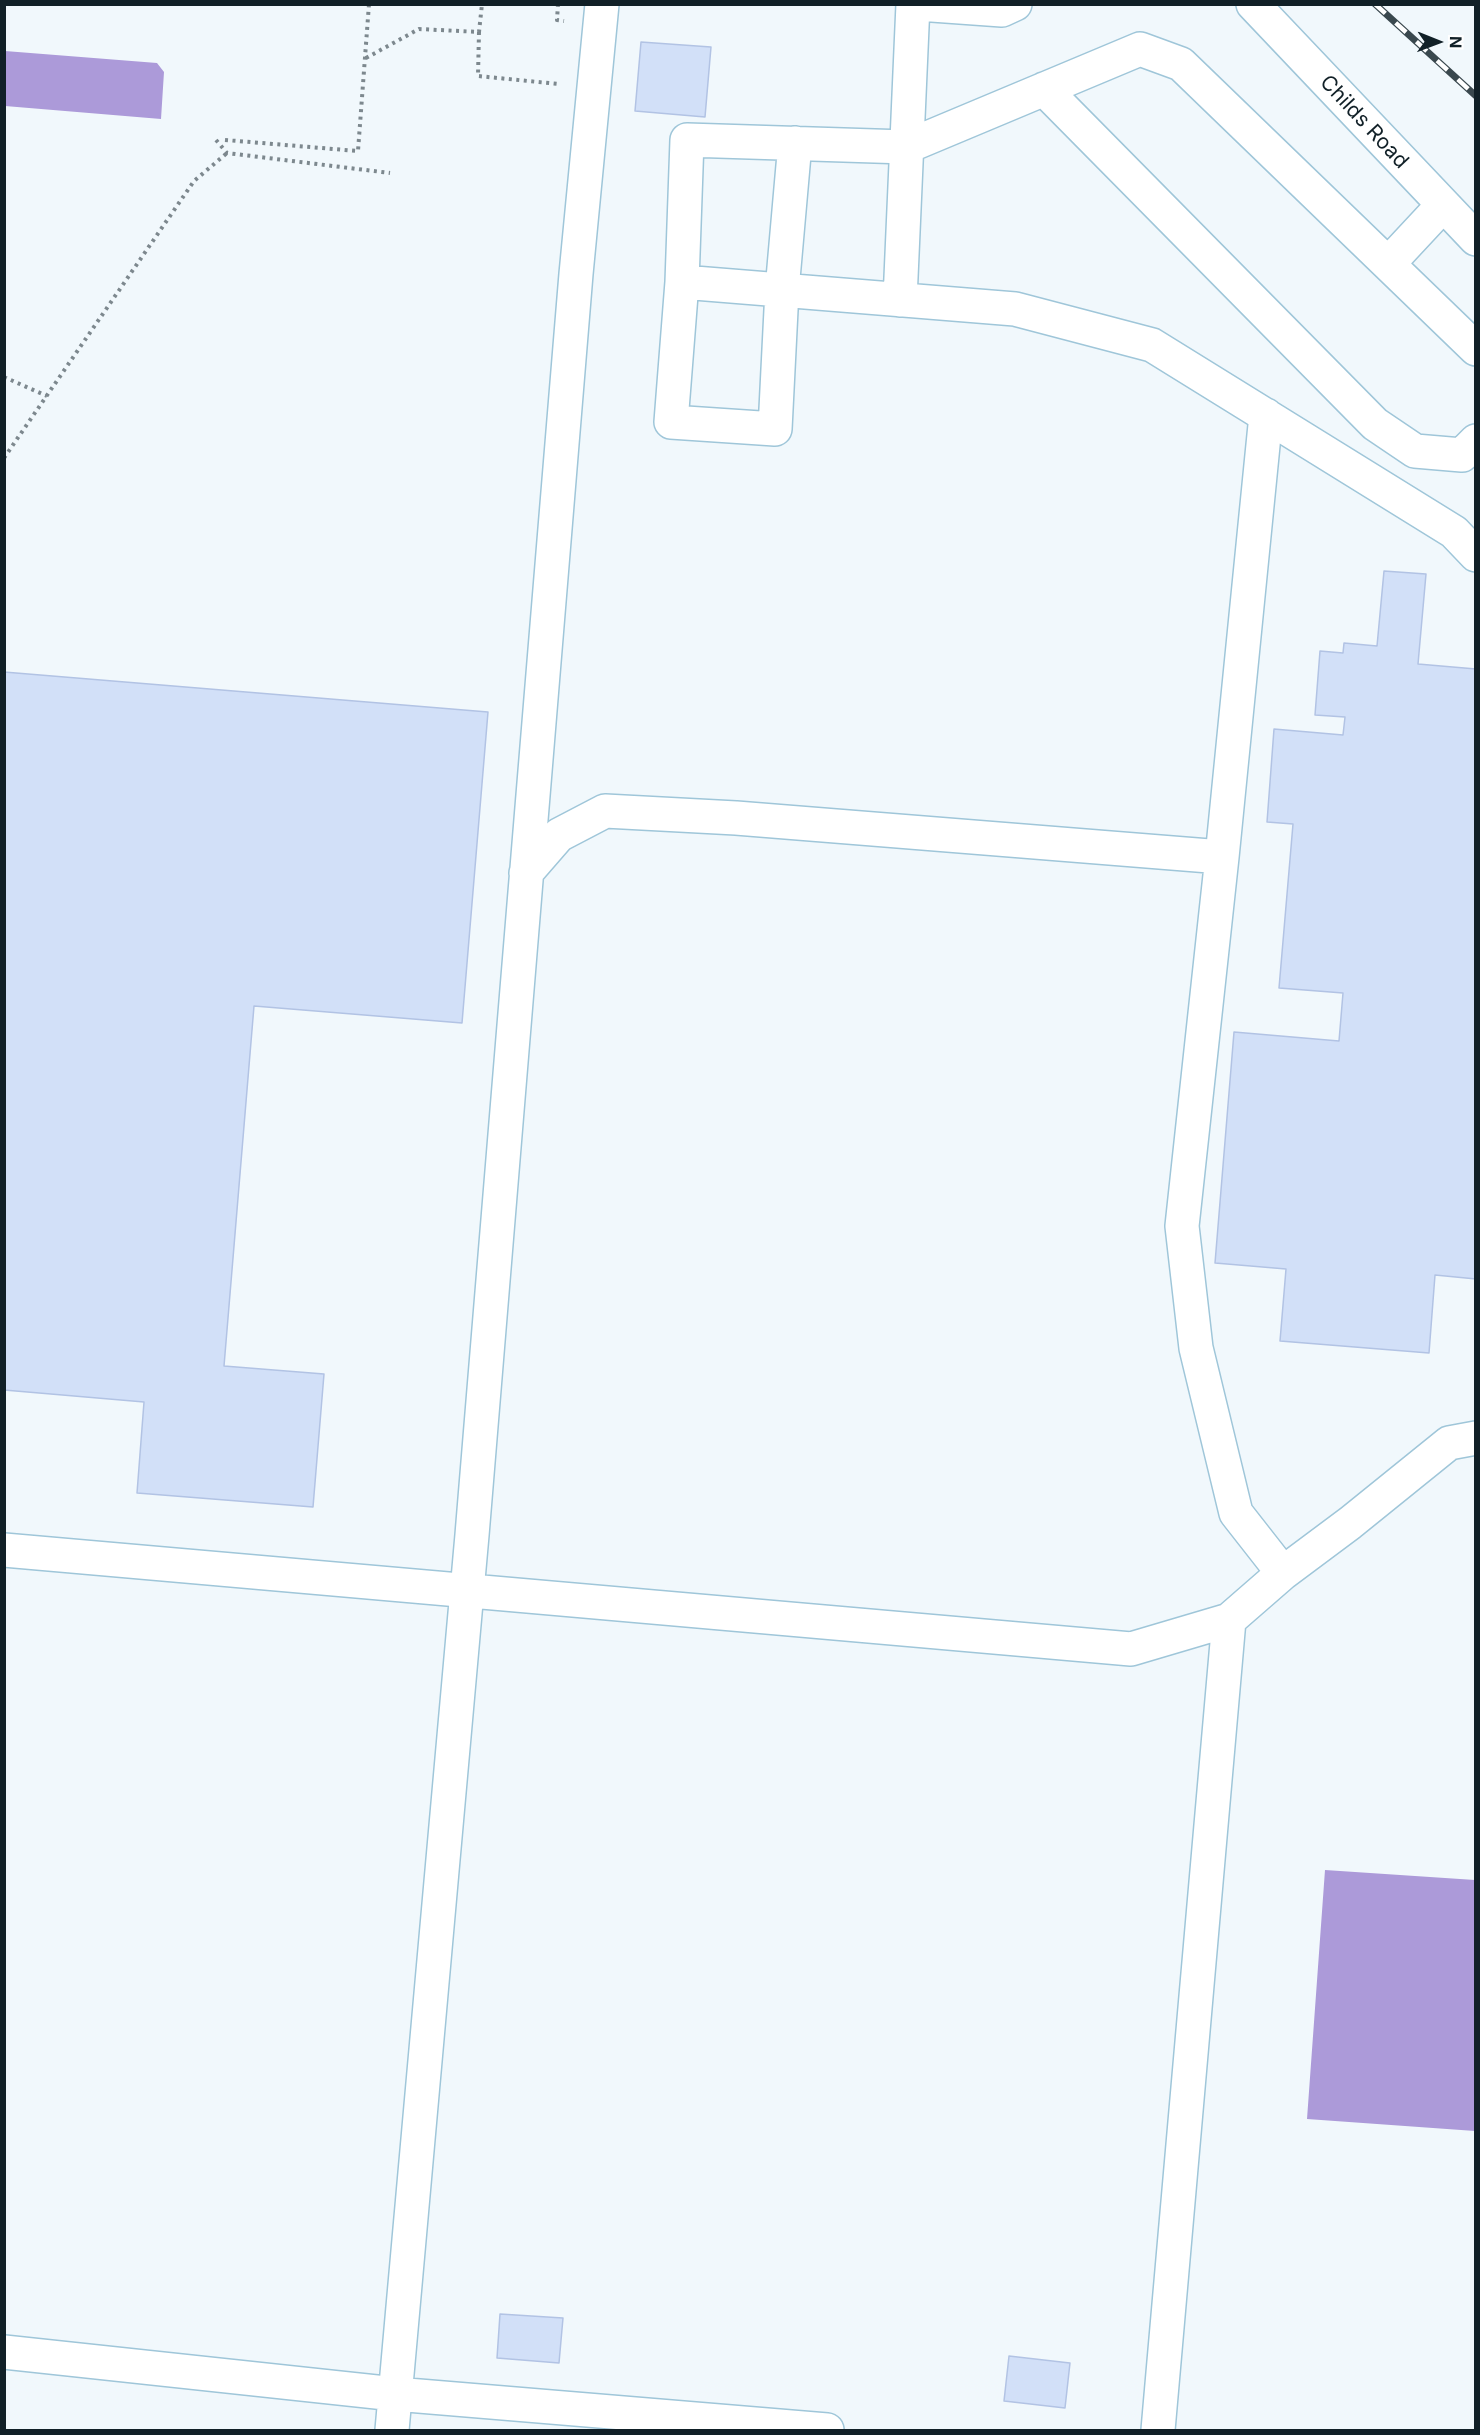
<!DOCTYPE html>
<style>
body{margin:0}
#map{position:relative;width:1480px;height:2435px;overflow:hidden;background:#f1f8fc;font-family:Inter,sans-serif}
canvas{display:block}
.frame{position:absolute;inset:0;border:6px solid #112027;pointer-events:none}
.north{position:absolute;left:1408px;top:12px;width:60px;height:60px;-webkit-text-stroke:4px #fff;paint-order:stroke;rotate:91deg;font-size:16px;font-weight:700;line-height:24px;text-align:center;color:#112027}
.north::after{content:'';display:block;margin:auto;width:21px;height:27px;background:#112027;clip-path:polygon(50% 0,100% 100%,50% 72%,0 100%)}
</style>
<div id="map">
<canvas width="1480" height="2435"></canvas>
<div class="frame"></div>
<div class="north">N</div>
</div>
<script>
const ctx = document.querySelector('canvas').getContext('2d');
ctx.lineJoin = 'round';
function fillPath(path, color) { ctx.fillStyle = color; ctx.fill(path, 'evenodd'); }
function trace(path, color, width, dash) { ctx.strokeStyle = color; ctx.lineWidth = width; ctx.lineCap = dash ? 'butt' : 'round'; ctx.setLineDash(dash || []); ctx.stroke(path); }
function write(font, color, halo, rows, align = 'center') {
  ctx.font = font + ' Inter,sans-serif'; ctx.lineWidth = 4.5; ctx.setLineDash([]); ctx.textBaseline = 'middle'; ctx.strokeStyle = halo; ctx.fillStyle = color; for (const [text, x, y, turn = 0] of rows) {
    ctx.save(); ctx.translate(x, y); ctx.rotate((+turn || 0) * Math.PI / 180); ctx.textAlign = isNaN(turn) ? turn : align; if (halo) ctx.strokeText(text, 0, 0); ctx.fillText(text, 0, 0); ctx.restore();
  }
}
fillPath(new Path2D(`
 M5,51L157,63L164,72L161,119L5,106Z
 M1325,1870L1475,1880V2131L1307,2119Z`), '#ac9ad9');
const building = new Path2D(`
 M641,42L711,47L705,117L635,111Z
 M1384,571L1426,574L1418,664L1476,669V1279L1435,1275L1429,1353L1280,1341L1286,1269L1215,1263L1234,1032L1339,1041L1343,993L1279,988L1293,824L1267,822L1274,729L1343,735L1345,717L1315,715L1320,651L1343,653L1344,643L1377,646Z
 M4,672L488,712L462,1023L254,1006L224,1366L324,1374L313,1507L137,1493L144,1402L4,1390Z
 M500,2314L563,2318L559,2363L497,2358Z
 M1009,2356L1070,2363L1065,2408L1004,2401Z`);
fillPath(building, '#d2e0f8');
trace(building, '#b2c3e4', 1.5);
const minor = new Path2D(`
 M918,4L1002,10L1015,4
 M1253,4L1476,239
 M1044,89L1375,424L1415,451L1462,455L1476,441
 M795,143L782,290L775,429L671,422L682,282L687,140L906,147L1140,49L1181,64L1476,349
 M1388,264L1443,205
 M682,282L1015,309L1152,345L1454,532L1476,555
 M900,300L913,4
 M1266,415L1222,857L1182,1226L1196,1348L1236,1513L1283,1573
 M526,873L559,835L605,811L736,818L1222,857
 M4,1550L1131,1649L1229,1620L1283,1573L1350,1523L1449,1443L1476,1438
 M4,2352L395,2394L827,2430
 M392,2430L472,1535L576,274L602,4
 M1158,2430L1229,1620`);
trace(minor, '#9fc6d9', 36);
trace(new Path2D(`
 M558,4L557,20L564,21
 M479,32L478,76L558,84
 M366,58L419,29L479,32L482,4
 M216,140L227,153L390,173
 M225,140L358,151L369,4
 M4,377L47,396
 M4,458L194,181L227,153`), '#7d888e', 4, [3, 4.5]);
trace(minor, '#fff', 33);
const rail = new Path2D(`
 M1375,4L1476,96`);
trace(rail, '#3a484e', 7);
trace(rail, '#fff', 4.5, [14]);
write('21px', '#112027', '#fff', [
 ["Childs Road",1364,122,47]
]);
</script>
